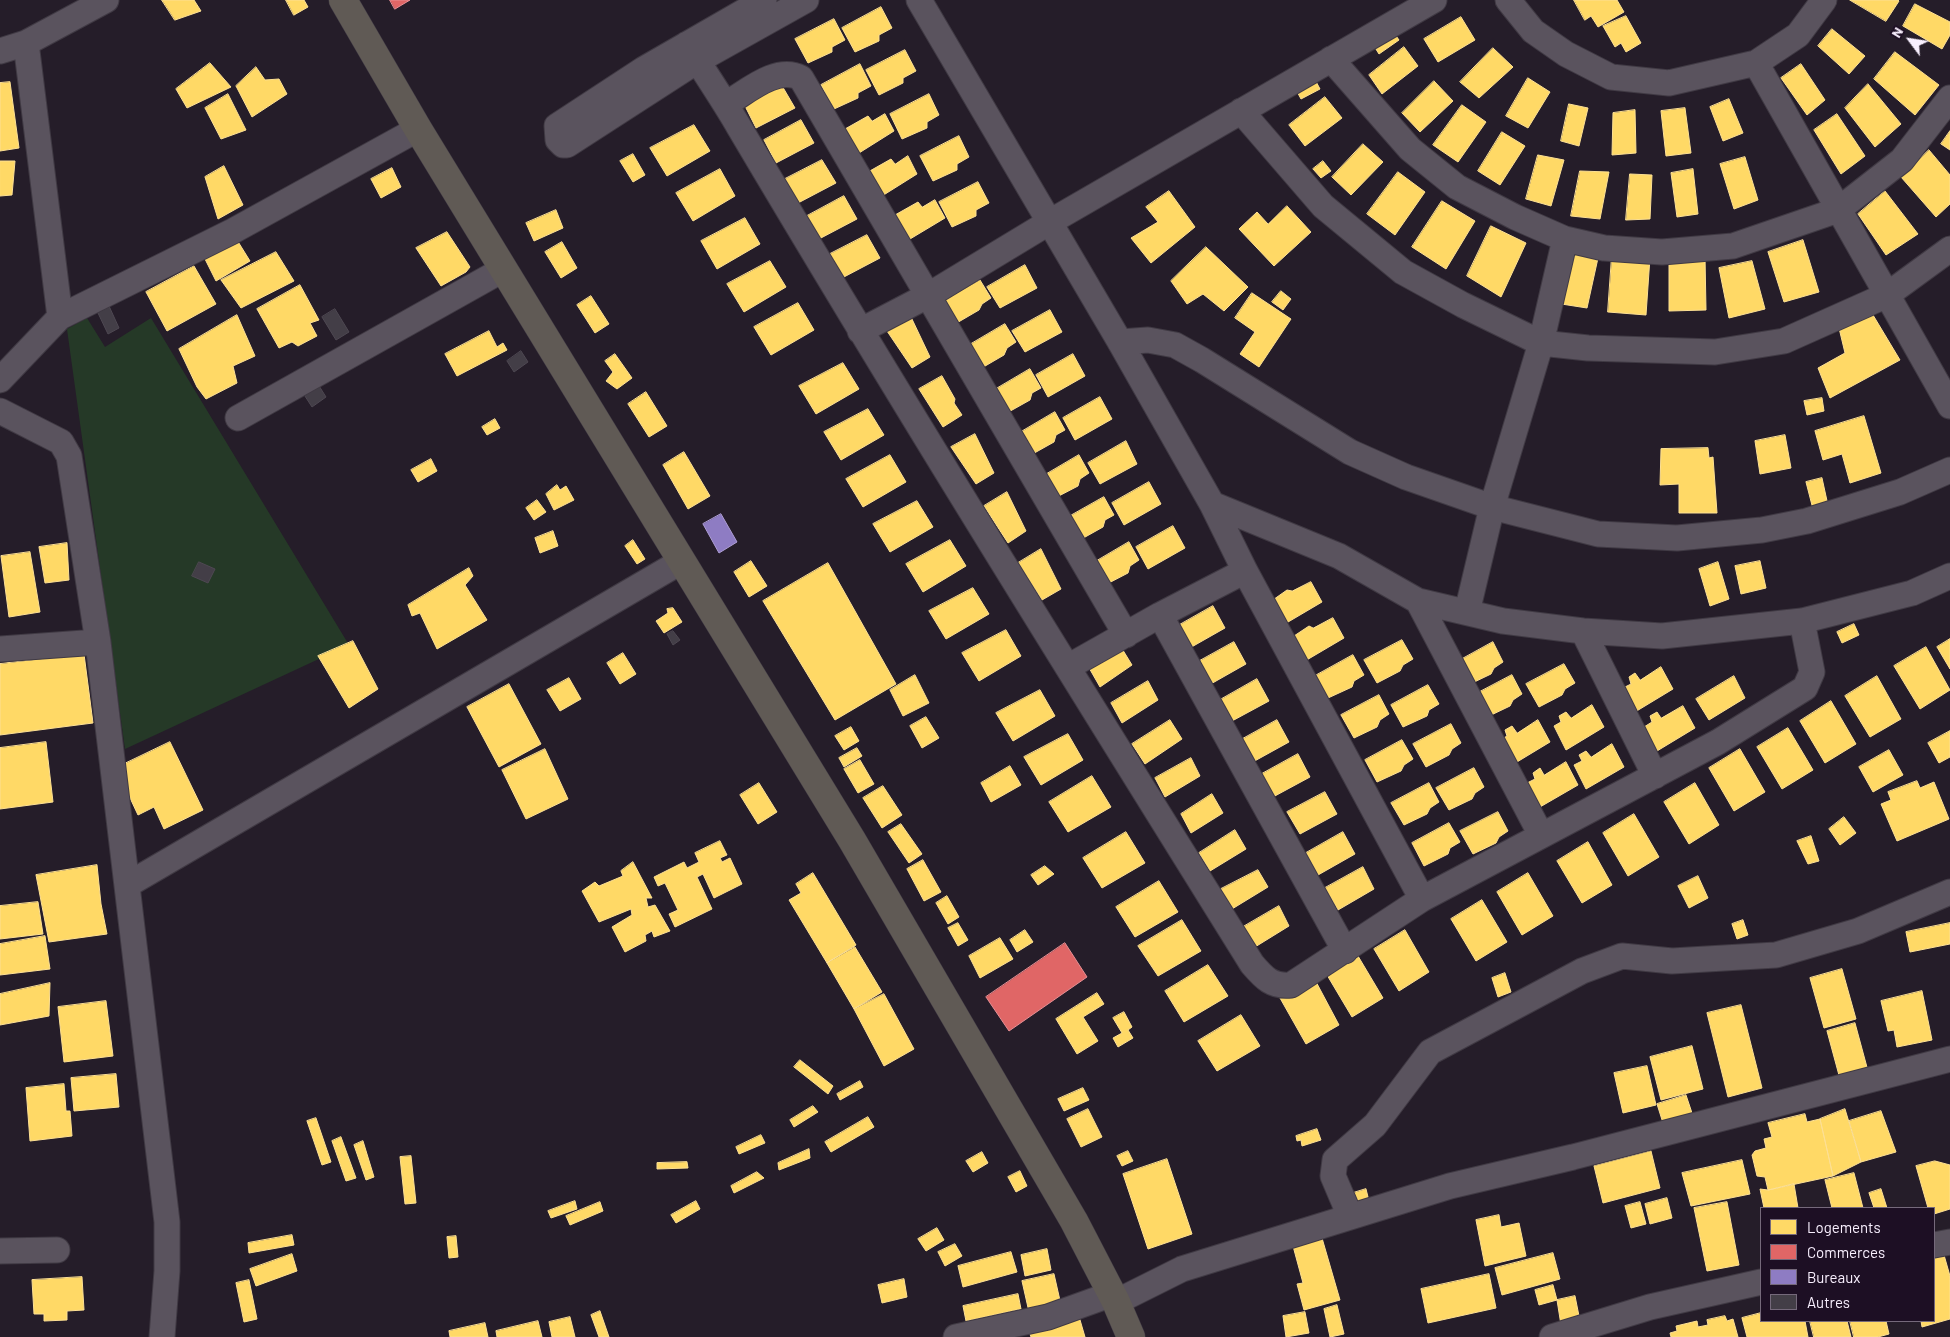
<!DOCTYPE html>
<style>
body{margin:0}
#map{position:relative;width:1950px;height:1337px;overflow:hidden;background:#251d29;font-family:Barlow,sans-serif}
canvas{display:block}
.legend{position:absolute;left:1760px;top:1207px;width:175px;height:115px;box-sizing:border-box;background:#1d0f24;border:1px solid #75697b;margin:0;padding:6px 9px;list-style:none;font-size:15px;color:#f8effe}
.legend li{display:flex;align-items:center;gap:10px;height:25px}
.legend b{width:25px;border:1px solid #75697b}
.north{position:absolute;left:1885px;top:15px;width:50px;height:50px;-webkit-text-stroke:4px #1d0f24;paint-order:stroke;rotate:301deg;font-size:14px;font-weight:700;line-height:20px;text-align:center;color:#f8effe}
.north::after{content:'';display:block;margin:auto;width:18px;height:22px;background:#f8effe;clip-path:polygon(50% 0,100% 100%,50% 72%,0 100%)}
</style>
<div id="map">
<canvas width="1950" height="1337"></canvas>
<ul class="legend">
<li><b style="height:14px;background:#ffd966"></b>Logements</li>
<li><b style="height:14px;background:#e06666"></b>Commerces</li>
<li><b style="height:14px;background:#8e7cc3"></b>Bureaux</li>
<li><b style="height:14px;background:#433e47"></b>Autres</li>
</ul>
<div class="north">N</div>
</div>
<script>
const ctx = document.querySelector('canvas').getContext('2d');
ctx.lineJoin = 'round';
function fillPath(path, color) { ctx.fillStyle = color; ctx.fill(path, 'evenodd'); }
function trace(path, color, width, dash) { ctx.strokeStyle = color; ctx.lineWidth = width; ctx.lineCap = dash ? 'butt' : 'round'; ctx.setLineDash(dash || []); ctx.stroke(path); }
fillPath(new Path2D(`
 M87,318L105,347L151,318L349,645L125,749L67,329Z`), '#253927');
const homes = new Path2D(`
 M162,0H194L201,11L175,20Z
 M286,0H304L308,7L294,15Z
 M1574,0H1617L1624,12L1598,27L1591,16L1585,20Z
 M1850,0H1898L1899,1L1886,21Z
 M1915,4L1950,22V35L1942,49L1903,26Z
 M881,7L892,28L879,35V41L855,52L842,28Z
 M1626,16L1641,43L1626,52L1621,43L1615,47L1603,26Z
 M1461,17L1475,40L1438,62L1424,39Z
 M834,19L845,40L832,47V52L808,63L795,39Z
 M1832,29L1865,56L1849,74L1818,46Z
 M1394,33L1399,40L1379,54L1374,46Z
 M1404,47L1418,66L1382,94L1369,75Z
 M1493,48L1513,67L1479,98L1460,82Z
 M905,50L916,71L903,78V83L879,95L866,70Z
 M1895,52L1939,85L1915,115L1874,79Z
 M210,63L231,87L187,108L176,89Z
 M860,64L871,86L858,93V98L834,109L821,85Z
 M1801,64L1825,100L1807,115L1781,78Z
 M256,67L265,80L279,79L287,94L252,117L236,86Z
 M1313,76L1320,89L1301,99L1294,86Z
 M1528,78L1550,92L1528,128L1506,116Z
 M1434,81L1453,101L1420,132L1402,113Z
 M10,82L19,148L0,151V83Z
 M781,84L795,108L756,128L744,104Z
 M1868,84L1901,124L1875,147L1845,108Z
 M228,94L246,130L221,139L205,108Z
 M929,94L939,115L927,122V128L902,139L890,114Z
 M1325,97L1342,118L1305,146L1289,125Z
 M1729,99L1743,133L1723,141L1710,107Z
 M1569,104L1588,108L1579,146L1561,141Z
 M1462,105L1486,122L1458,162L1433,145Z
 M1685,108L1691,153L1666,156L1661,111Z
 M1635,110L1636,153L1612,155L1613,113Z
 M885,114L894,131L859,153L845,129L868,116L872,121Z
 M1837,114L1865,156L1841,174L1814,130Z
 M801,120L814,143L776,163L764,140Z
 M694,125L710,151L667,176L650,148Z
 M1950,131V150L1941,144Z
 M1502,132L1525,146L1500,185L1478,171Z
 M959,136L969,157L957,164V170L933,181L920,156Z
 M1363,144L1383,162L1351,195L1332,177Z
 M1929,150L1950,175V204L1936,217L1901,177Z
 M633,154L645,175L633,182L620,161Z
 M1538,155L1564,160L1551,206L1526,199Z
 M908,156L917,174L882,196L868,172L891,159L895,164Z
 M1745,157L1758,200L1734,209L1720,164Z
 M822,160L836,183L798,203L785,179Z
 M0,161H15L12,195L0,196Z
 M1323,161L1331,171L1321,178L1313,169Z
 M224,166L243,205L218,219L205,177Z
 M392,168L401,187L381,198L371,179Z
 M720,169L735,196L693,221L676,193Z
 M1693,169L1698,214L1677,217L1671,173Z
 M1580,171L1609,172L1600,219L1571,216Z
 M1398,172L1425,192L1395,235L1367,214Z
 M1630,174L1652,175L1650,219L1626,220Z
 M978,182L989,203L976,210V216L952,227L939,202Z
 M1169,191L1195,227L1151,263L1131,238L1158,222L1146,207Z
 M1885,191L1918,234L1886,255L1858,214Z
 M844,196L857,219L819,239L807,216Z
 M935,200L945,218L910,239L895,215L918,202L922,207Z
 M1442,201L1475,221L1446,269L1412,247Z
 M1287,206L1311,232L1274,266L1239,229L1257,212L1268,224Z
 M556,210L563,228L534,241L526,223Z
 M745,218L760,244L717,269L701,241Z
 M1491,226L1526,243L1501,297L1467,276Z
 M447,232L470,267L466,272L441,286L416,248Z
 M867,235L880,258L842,278L830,254Z
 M237,240L250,261L216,281L204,257Z
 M1803,240L1819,292L1784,302L1768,252Z
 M562,242L577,268L561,278L545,252Z
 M1206,247L1248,287L1224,311L1203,294L1187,304L1171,281Z
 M276,252L294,281L241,308L221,280Z
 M1566,252L1598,258L1587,308L1555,303Z
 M1612,256L1650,257L1646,315L1608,312Z
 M1705,257L1706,310L1669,311V259Z
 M770,261L786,287L744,312L727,284Z
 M1752,261L1765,309L1729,318L1719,268Z
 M1025,265L1037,288L1000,308L987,287Z
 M194,266L216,304L167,331L146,292Z
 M980,280L991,298L982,304L979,310L955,324L941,302Z
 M300,285L319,320L310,323L317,336L298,346L292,342L279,348L257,309Z
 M1281,291L1291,299L1283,310L1272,302Z
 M1252,293L1291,319L1259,367L1240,354L1255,332L1235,318Z
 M591,296L609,324L595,333L577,305Z
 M798,303L814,330L771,355L754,327Z
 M1050,310L1062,332L1025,352L1012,331Z
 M1870,310L1900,360L1830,398L1818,368L1845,353L1839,328Z
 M237,315L255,356L233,366L237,383L206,399L197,387L179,349Z
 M911,317L930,357L912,368L887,331Z
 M1005,324L1016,342L1007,348L1004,355L980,369L966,347Z
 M489,331L497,347L503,343L507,350L457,376L445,354Z
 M615,354L632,378L617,389L606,381L613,372L605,361Z
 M1073,354L1085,376L1048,397L1036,375Z
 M843,363L859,389L816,414L799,386Z
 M1030,369L1041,388L1032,393L1030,400L1005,414L991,392Z
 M942,376L955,399L954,403L962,415L943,427L919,389Z
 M646,392L667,426L649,437L628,404Z
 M1100,397L1112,419L1075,440L1063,418Z
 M1822,398L1824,411L1807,415L1804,401Z
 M868,409L884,435L841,460L824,432Z
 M1055,412L1065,430L1056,435L1054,442L1029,456L1016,435Z
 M1864,416L1881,473L1850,483L1842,454L1823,460L1815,431Z
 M495,419L500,428L487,435L482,427Z
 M975,434L994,473L976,484L951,447Z
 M1785,435L1791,468L1760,474L1755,441Z
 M1126,441L1137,464L1100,484L1088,463Z
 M1708,448L1709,458L1713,457L1717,513H1679V484L1660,485L1661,449Z
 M684,452L710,496L688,509L663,465Z
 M890,455L906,482L863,507L846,479Z
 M1079,455L1089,473L1080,479L1078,486L1053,499L1040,478Z
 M431,459L437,471L418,482L411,470Z
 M1822,478L1829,510L1814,513L1806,482Z
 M1149,482L1161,504L1124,525L1112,503Z
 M557,485L560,490L566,486L574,500L554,510L546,494Z
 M1007,492L1026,531L1008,543L984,506Z
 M1104,497L1114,515L1105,520L1103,527L1078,541L1065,519Z
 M537,500L546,512L534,520L526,508Z
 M917,501L933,527L890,552L873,524Z
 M1173,526L1185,548L1148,569L1136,547Z
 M553,531L558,546L540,553L535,538Z
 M633,540L645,559L637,564L625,546Z
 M950,540L966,566L923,592L906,564Z
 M1129,542L1139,560L1130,566L1128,573L1103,586L1090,565Z
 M67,543L69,580L45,583L39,547Z
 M1041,549L1061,589L1042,600L1018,563Z
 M30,552L40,612L9,617L1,556Z
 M751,561L767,586L749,597L734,572Z
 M1760,561L1766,588L1741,594L1735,566Z
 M1718,562L1729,599L1710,606L1699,569Z
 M828,563L896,684L835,720L763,601Z
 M469,568L473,576L465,585L487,620L437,649L420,613L412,616L408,605Z
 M1311,582L1322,602L1283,625L1270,602L1287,590L1292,591Z
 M973,588L989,614L946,639L929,611Z
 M1213,606L1225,628L1188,649L1176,627Z
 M673,608L682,622L664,633L656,621L668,613L667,609Z
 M1333,618L1344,638L1305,661L1291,638L1309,626L1313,628Z
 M1854,624L1859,635L1842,643L1837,632Z
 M1006,630L1021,656L979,681L962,653Z
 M1950,639V669L1937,647Z
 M1402,640L1413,659L1403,665L1400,671L1377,683L1364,660Z
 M353,641L378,689L349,708L318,656Z
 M1234,642L1246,664L1209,685L1196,663Z
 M1493,642L1503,662L1494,668L1491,674L1468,685L1455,663Z
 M1121,647L1132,665L1100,687L1088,666Z
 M1926,647L1950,690L1920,709L1894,666Z
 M623,653L636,674L620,684L607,663Z
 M84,654L93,723L0,735V664Z
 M1353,655L1364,675L1354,681L1352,687L1328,698L1315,676Z
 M1564,664L1575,683L1565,689L1562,695L1539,707L1526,684Z
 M1661,667L1673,689L1635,712L1623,688L1631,684L1629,677L1635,673L1640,680Z
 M915,675L929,703L903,716L890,690Z
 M1512,675L1522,694L1513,700L1510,706L1487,717L1474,695Z
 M1734,676L1745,698L1709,720L1696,699Z
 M1877,676L1901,719L1870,737L1845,696Z
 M569,678L581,699L560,711L547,690Z
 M1257,679L1269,701L1232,721L1220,700Z
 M1148,681L1158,700L1122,723L1111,703Z
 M509,684L541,744L499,767L467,707Z
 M1428,685L1439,704L1429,710L1427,716L1403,727L1391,705Z
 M1040,690L1055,716L1013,741L996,713Z
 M1379,695L1389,714L1380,720L1377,727L1354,738L1341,715Z
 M1831,701L1856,744L1825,763L1800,721Z
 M1592,705L1604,727L1566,750L1554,726L1561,722L1559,716L1566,712L1571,718Z
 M1683,706L1695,728L1657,751L1644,727L1652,722L1650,716L1657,712L1661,718Z
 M926,717L939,738L922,748L910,726Z
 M1170,720L1182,739L1145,764L1132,744Z
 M1277,720L1289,742L1251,763L1239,741Z
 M1538,720L1550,742L1512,765L1499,741L1507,736L1505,730L1512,726L1517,733Z
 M1451,724L1461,743L1452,749L1449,755L1426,767L1413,744Z
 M851,727L859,741L844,750L835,736Z
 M1788,728L1813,770L1782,789L1757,747Z
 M1950,731V757L1939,763L1928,743Z
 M1068,734L1083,760L1041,785L1024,757Z
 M1402,740L1413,759L1404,765L1401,771L1377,782L1365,760Z
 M46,742L53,802L0,809V748Z
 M170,742L203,810L164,829L154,807L138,815L116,768Z
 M1612,744L1624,767L1586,789L1574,765L1582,761L1579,755L1586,751L1591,757Z
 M857,748L862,756L844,767L839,758Z
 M545,749L568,799L526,819L502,770Z
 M1740,749L1765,792L1734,811L1709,768Z
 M1889,750L1903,775L1873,792L1859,767Z
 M1298,754L1310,777L1273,797L1260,775Z
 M1191,758L1200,776L1165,797L1155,778Z
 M860,760L874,784L858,793L844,769Z
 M1566,762L1578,785L1540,807L1527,783L1535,779L1533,773L1540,768L1544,775Z
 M1010,766L1021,785L991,802L981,783Z
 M1474,768L1484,787L1475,793L1472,799L1449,810L1436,788Z
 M1092,776L1111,807L1068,832L1049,802Z
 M1917,781L1920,788L1934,782L1949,819L1897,841L1881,804L1891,800L1888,792Z
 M759,783L777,812L758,824L740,795Z
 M1429,783L1439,802L1430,808L1427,814L1404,825L1391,803Z
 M1695,783L1719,825L1689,844L1664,802Z
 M883,786L902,815L882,828L863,798Z
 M1325,792L1337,814L1300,834L1287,812Z
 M1212,794L1223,813L1191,833L1181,814Z
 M1498,812L1508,831L1499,837L1496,843L1473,854L1460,831Z
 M1634,814L1659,857L1628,876L1603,833Z
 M1844,817L1856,833L1840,845L1829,829Z
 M1449,823L1460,842L1450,848L1448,854L1424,866L1412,843Z
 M901,824L922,854L909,863L888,832Z
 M1235,830L1246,849L1210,871L1199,853Z
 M1126,832L1145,863L1102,888L1083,858Z
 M1343,832L1355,854L1318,875L1306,853Z
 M1811,836L1819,861L1808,864L1797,841Z
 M720,841L727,855L720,858L722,862L730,858L742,884L714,898L703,874L697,877L712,909L675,927L669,914L678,910L665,883L658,886L654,877L684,862L687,868L699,862L695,853Z
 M1588,842L1612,885L1582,903L1557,861Z
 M923,860L941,892L924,901L907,869Z
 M633,862L652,898H646L648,907L655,905L670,931L654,937L652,931L645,935L646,941L625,952L612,927L632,915L631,909L599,922L582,891L595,882L599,886L623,876L621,871Z
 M97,865L101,904L107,934L49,942L36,875Z
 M1045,866L1054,874L1038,885L1031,875Z
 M1363,867L1374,889L1338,910L1325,888Z
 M1258,870L1268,887L1232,909L1221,889Z
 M813,873L856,945L827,963L789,900L801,893L796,884Z
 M1528,873L1553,916L1522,935L1497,892Z
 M1698,876L1708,898L1689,908L1678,886Z
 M1159,881L1178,912L1135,937L1116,907Z
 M947,896L959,917L948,924L936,903Z
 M1482,900L1507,942L1476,961L1451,919Z
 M38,902L43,934L0,939V906Z
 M1279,906L1289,926L1255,947L1243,927Z
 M1182,920L1201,951L1158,976L1138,946Z
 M1743,920L1748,935L1737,939L1732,924Z
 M958,923L968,940L958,946L948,928Z
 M1950,923V944L1910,952L1906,932Z
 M1025,930L1033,942L1017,952L1010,940Z
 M1405,930L1429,972L1399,991L1374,949Z
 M45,936L50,969L0,975V944Z
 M1000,938L1013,959L980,978L969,956Z
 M855,947L882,992L854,1009L827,963Z
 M1358,956L1383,998L1352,1017L1327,975Z
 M1208,965L1228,996L1184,1022L1165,991Z
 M1842,969L1856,1019L1824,1028L1810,978Z
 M1505,973L1511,992L1498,997L1492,978Z
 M1314,978L1339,1025L1306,1044L1280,998Z
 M50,983L49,1016L0,1025V994Z
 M1922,991L1932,1040L1897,1047L1894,1030L1888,1031L1881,1001Z
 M1097,993L1104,1004L1083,1017L1098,1041L1077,1054L1056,1019Z
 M884,994L914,1049L884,1066L854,1009Z
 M106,1001L113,1056L64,1062L58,1007Z
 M1741,1005L1762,1088L1728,1097L1707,1013Z
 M1124,1012L1132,1027L1128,1030L1133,1038L1118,1047L1113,1038L1122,1033L1113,1018Z
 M1241,1015L1260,1046L1217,1071L1198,1041Z
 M1855,1023L1868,1071L1840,1079L1827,1031Z
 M1692,1046L1703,1089L1661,1100L1650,1057Z
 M800,1060L833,1086L828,1094L794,1067Z
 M1647,1066L1656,1105L1623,1113L1614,1073Z
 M116,1074L119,1107L74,1111L71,1078Z
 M860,1081L863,1087L840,1100L837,1094Z
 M64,1084L66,1111H70L72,1136L30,1141L26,1088Z
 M1083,1088L1089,1100L1064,1111L1058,1099Z
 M1686,1095L1692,1113L1663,1123L1657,1104Z
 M813,1106L818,1112L794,1127L790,1120Z
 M1088,1109L1102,1137L1081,1147L1067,1119Z
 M1845,1109L1861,1162L1833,1176L1820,1119Z
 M1881,1111L1896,1152L1861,1162L1849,1121Z
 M1805,1114L1807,1122L1820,1119L1833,1176L1768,1190L1765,1177L1757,1176L1752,1155L1755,1151L1766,1148L1764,1139L1772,1137L1768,1123Z
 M868,1117L874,1127L831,1152L825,1142Z
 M316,1118L331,1162L322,1165L307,1121Z
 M1317,1129L1321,1140L1302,1146L1301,1140L1297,1141L1296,1136Z
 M761,1135L765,1143L739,1154L736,1147Z
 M341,1137L356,1178L346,1181L332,1141Z
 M363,1141L374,1177L366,1180L354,1145Z
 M809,1149L810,1158L779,1170L778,1163Z
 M1128,1151L1133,1161L1122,1166L1117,1156Z
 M1651,1151L1660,1188L1603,1203L1594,1166Z
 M982,1152L988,1163L973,1172L966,1161Z
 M411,1156L416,1203L405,1204L400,1157Z
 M1167,1159L1192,1234L1148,1249L1123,1174Z
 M1742,1160L1750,1194L1691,1206L1682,1173Z
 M1935,1161L1950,1165V1209L1934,1214V1208H1928L1916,1166Z
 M687,1162L688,1168L657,1169V1163Z
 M1020,1171L1027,1186L1016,1192L1008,1177Z
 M757,1172L764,1178L734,1193L731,1186Z
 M1854,1173L1863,1208H1832L1825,1180Z
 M1794,1184L1798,1208H1764L1760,1189L1768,1190Z
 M1366,1189L1370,1205L1354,1210L1350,1194Z
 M1881,1189L1887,1208H1874L1869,1193Z
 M1667,1198L1672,1218L1650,1224L1645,1204Z
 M575,1201L577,1209L551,1218L548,1211Z
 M696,1201L700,1209L676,1223L671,1215Z
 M600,1202L603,1211L570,1225L566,1216Z
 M1640,1202L1646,1224L1631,1228L1625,1206Z
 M1727,1202L1739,1265L1707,1271L1694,1208Z
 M1499,1215L1501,1227L1519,1223L1526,1256L1485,1266L1476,1220Z
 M937,1228L944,1240L926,1251L918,1239Z
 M292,1235L294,1245L249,1253L248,1243Z
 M456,1236L458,1257L449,1258L447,1237Z
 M1322,1238L1340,1300L1304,1310L1297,1284L1303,1283L1293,1246Z
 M955,1244L962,1256L945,1266L938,1252Z
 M1047,1249L1051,1270L1025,1276L1021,1255Z
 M1011,1252L1017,1272L963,1287L958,1266Z
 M1553,1253L1560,1279L1502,1295L1495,1268Z
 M292,1254L297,1271L256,1286L250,1269Z
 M1944,1255L1950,1276V1319L1922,1327L1921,1321H1934V1258Z
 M1054,1274L1061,1305L1029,1312L1022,1281Z
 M1489,1274L1496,1308L1428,1323L1421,1289Z
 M82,1277L84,1310L67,1311V1320L44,1321V1314H34L32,1280Z
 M904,1279L907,1297L882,1303L878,1285Z
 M249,1280L257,1319L244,1322L236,1283Z
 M1553,1285L1557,1300L1539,1305L1535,1290Z
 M1018,1294L1021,1309L966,1321L963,1306Z
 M1575,1296L1580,1321L1561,1325L1557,1300Z
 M1337,1305L1344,1334L1330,1337L1324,1309Z
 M600,1311L609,1337H599L591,1315Z
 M1305,1312L1309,1333L1286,1337L1283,1316Z
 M1078,1313L1085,1337H1031L1028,1329Z
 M1761,1313V1321H1805L1808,1337H1747L1742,1318Z
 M1725,1316L1727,1321L1733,1319L1738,1337H1671L1670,1333L1677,1331L1676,1326L1697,1321L1698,1327L1708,1325L1707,1320Z
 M570,1317L575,1337H552L549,1322Z
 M538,1321L542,1337H497L496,1331Z
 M1810,1321H1847L1851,1337H1814Z
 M1850,1321H1886L1889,1334L1878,1337H1854Z
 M485,1323L488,1337H450L449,1331Z`);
fillPath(homes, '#ffd966');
trace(homes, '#fde094', 1);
const shops = new Path2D(`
 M390,0H410L395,9Z
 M1065,943L1087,977L1009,1031L986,997Z`);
fillPath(shops, '#e06666');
trace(shops, '#e78f94', 1);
const offices = new Path2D(`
 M721,514L737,542L719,553L703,524Z`);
fillPath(offices, '#8e7cc3');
trace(offices, '#ae9ed5', 1);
const building = new Path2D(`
 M109,306L119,328L108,334L98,313Z
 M335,309L349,332L336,340L322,317Z
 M521,351L528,362L514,372L507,361Z
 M316,381L326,397L312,407L301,390Z
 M199,562L215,569L208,583L192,576Z
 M673,631L680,640L673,645L667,634Z`);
fillPath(building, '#433e47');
trace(building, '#4e4852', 1);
const minor = new Path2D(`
 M764,0L644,69L557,126L558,140L563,145H567L697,61L806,0
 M919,0L1120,342L1212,504L1245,571L1422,899
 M1508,0L1533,31L1566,54L1611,77L1669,83L1756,63L1798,35L1824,0
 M26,43L60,317
 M687,44C704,72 723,99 739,127C906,409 1079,686 1252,964C1264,978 1272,987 1291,985L1422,899L1718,742L1805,688L1812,672L1802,621
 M0,51L26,43L106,0
 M1331,59L1410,149L1457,187L1515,217L1565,239L1604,248L1662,252L1733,246L1838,210L1902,160L1950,98
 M1756,63L1950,406
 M726,104C747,92 776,65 801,78L1126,635
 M1241,111L1323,206L1403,272L1463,305L1541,343L1588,348L1715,352L1784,341L1887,295L1950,249
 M860,331L929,295L1048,223L1434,0
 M1120,342L1148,340L1175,345L1202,360L1350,452L1406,477L1492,507L1598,534L1677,538L1762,530L1807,521L1900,492L1950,470
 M0,380L60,317L233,231L418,129
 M0,411L61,442L69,456L98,642L167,1222V1271L162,1337
 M238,418L504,269
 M1212,504L1339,556L1418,601L1503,621L1583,631L1662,636L1802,621L1912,593L1950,576
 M1418,601L1541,835
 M1467,612L1492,507L1541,343L1565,239
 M1160,615L1345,951
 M1583,631L1655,776
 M0,649L98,642
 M1068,667L1160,615L1245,571
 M127,885L682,561
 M1350,1216L1333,1176L1335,1160L1375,1125L1430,1052L1582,971L1622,956L1672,961L1776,955L1858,931L1950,892
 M1934,1245L1950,1242
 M0,1251L57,1250
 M1116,1302L1182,1269L1450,1186L1573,1157L1950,1059
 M956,1337L1048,1317L1112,1294
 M1552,1337L1650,1307L1761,1282`);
const highway = new Path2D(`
 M343,0L418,129L852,840L1074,1221L1116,1302L1131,1337`);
trace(minor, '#403a44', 27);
trace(highway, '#403a44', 29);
trace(minor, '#5a535e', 25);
trace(highway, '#605a55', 28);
</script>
